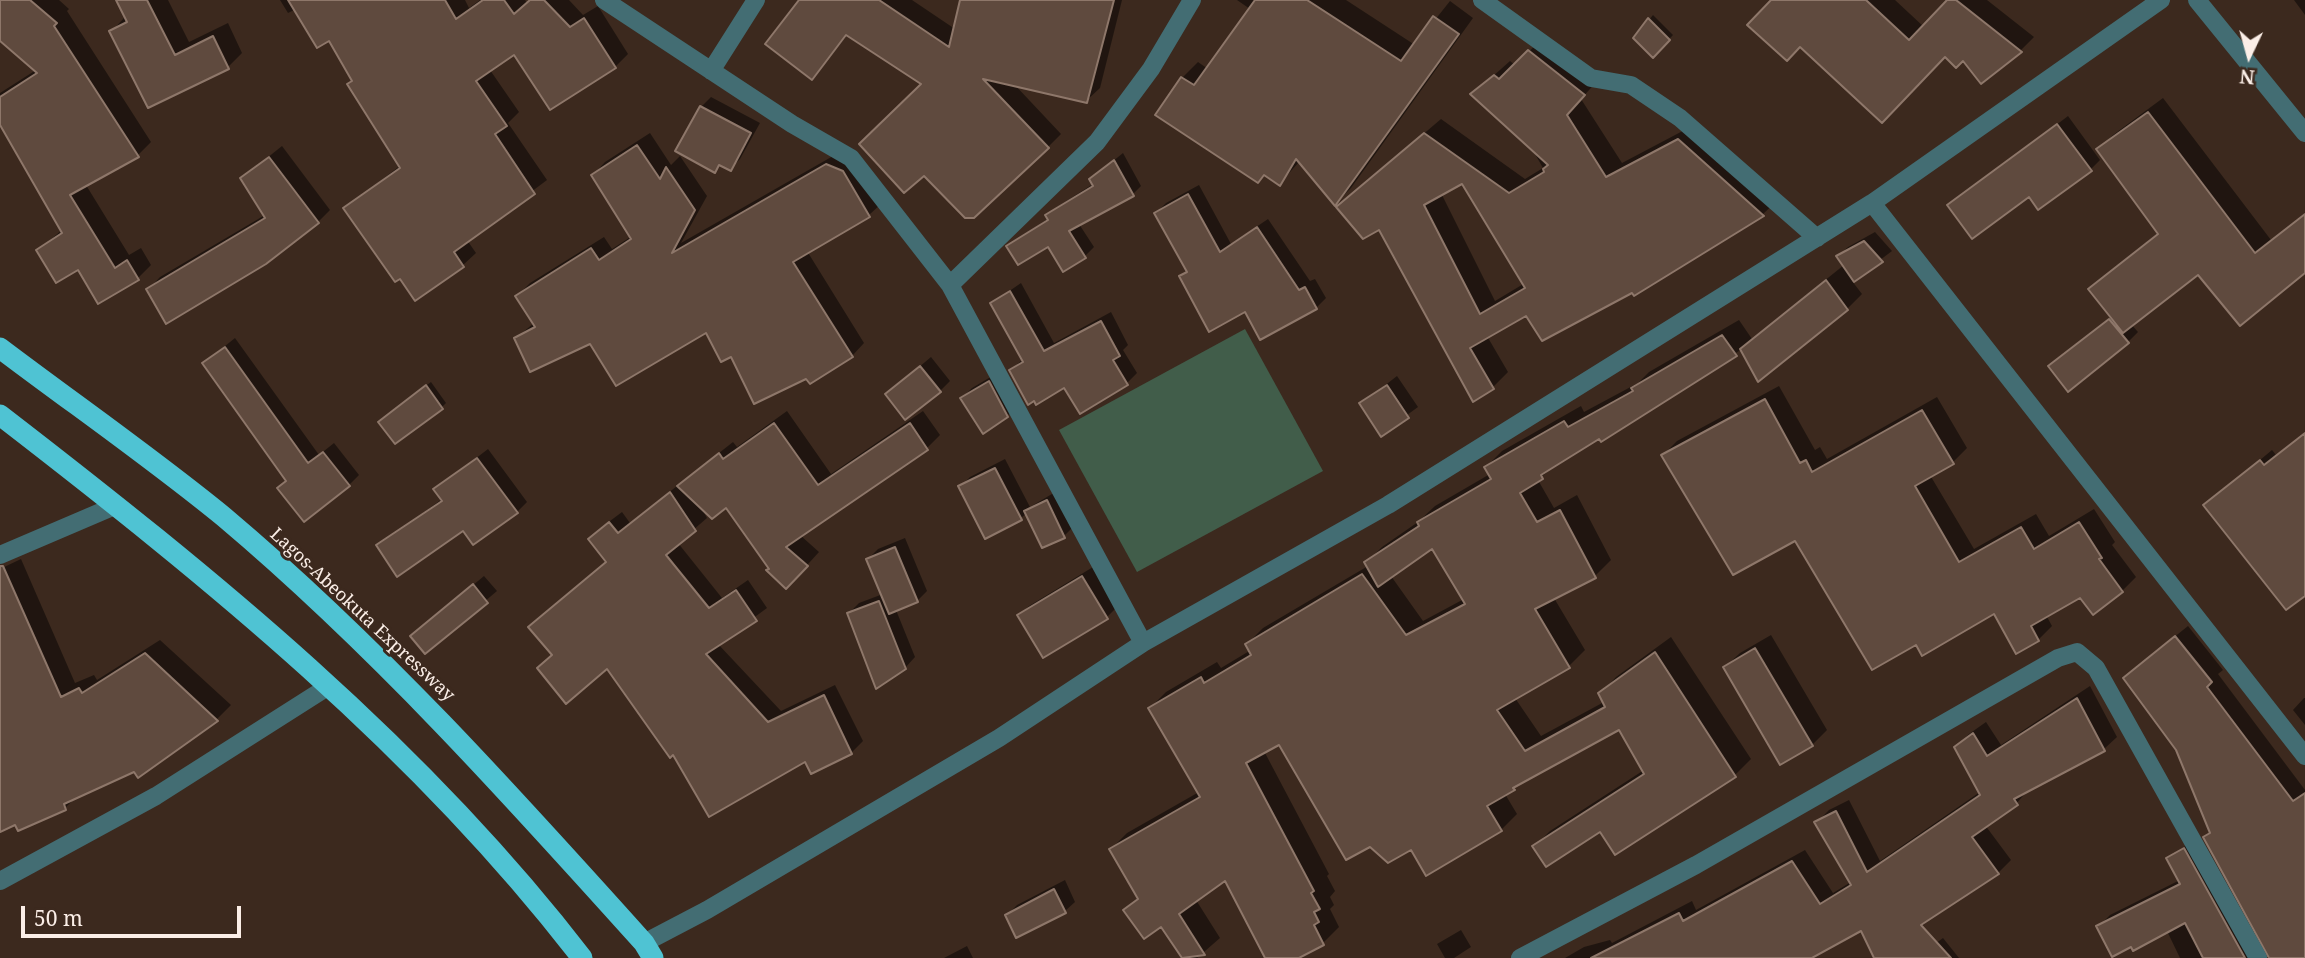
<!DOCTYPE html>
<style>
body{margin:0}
#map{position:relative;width:2305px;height:958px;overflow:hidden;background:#3c291e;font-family:"Noto Serif",serif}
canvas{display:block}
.north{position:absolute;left:2214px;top:21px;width:70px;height:70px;-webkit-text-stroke:5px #3c291e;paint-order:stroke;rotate:185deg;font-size:19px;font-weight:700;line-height:28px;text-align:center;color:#fbeee7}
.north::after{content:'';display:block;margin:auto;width:24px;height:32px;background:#fbeee7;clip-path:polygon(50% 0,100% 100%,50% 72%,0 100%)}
.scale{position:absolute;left:21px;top:906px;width:220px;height:32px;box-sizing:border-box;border:4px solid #fbeee7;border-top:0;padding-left:9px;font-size:21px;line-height:24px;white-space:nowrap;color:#fbeee7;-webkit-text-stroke:5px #3c291e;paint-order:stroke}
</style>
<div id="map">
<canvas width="2305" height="958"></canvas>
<div class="north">N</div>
<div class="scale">50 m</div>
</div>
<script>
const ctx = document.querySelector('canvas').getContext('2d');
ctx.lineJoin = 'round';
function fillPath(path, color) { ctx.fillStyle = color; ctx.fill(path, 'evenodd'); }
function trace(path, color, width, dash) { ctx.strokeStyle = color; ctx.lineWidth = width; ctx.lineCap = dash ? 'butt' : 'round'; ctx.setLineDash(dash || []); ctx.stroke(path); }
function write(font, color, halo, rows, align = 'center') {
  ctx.font = font + ' "Noto Serif",serif'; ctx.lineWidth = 6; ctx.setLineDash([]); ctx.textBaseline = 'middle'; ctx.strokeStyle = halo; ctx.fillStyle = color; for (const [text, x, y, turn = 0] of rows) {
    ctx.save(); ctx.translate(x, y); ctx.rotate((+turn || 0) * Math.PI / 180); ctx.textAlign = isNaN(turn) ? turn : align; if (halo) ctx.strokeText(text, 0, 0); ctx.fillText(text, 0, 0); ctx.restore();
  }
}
fillPath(new Path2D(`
 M1245,329L1323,471L1137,572L1059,430Z`), '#415d4a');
fillPath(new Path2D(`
 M0,0H59L69,9L67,11L151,142L138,155L86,185L129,255L141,248L151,265L137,279L78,268L38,250L62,230L2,126L0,128V93L36,70L0,38Z
 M118,0H168L189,42L228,23L242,53L228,67L148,106L111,32L125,17Z
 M280,0H465L469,8L480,0H525L527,3L531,0H569L583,15L598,6L628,54L615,67L550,108L515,52L490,70L519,112L508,123L547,180L467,240L476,253L463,265L415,298L345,208L401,165L349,84L353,80L330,39L296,9L288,13Z
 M801,0H912L955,29L962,0H1122L1100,88L1086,101L1014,84L1061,134L1048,147L923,84L848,34L812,78Z
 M1237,0H1346L1415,45L1450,1L1473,18L1351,188L1335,204L1300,161L1280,183L1182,78L1198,62L1208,69L1250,9Z
 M1774,0H1895L1924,27L1949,0H1987L2034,37L2020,51L1963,58Z
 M2294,0H2305V15Z
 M1653,15L1673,35L1653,56L1649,20Z
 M1544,37L1598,80L1581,99L1622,163L1694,125L1778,200L1763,214L1635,294L1633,290L1527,313L1487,336L1508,372L1493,387L1379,228L1338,207L1441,119L1525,179L1543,168L1531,147L1473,94L1510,61L1515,65ZM1462,182L1525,283L1495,301L1441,193Z
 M711,97L760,123L740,159L730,169L721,164L715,171L701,107Z
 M2163,98L2271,240L2305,213V271L2198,272L2131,324L2138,332L2128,342L2060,357L2112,316L2090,289L2159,232L2098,150L2113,135Z
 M2068,116L2100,160L2090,170L2029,195L1950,206Z
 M650,133L671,165L680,156L707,196L681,243L840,152L882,203L869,215L807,251L864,343L852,356L807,377L731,354L707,330L591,342L516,338L534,323L517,296L530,283L604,237L612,249L632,236L593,175L605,162Z
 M282,146L330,210L318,222L148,290L160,277L265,215L242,178Z
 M1123,153L1141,186L1132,195L1079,224L1094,247L1085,256L1048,244L1009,246L1049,218L1048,216L1057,207L1093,184L1091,179Z
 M1199,185L1231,244L1268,219L1310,281L1315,279L1326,298L1316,308L1246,310L1181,277L1187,270L1156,213L1166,203Z
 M1875,232L1892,251L1852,281L1862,294L1847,309L1742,349L1602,440L1600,437L1556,464L1538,480L1554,508L1577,495L1611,560L1595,576L1554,598L1585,650L1569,666L1515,698L1541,736L1604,702L1600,694L1616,677L1671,637L1751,759L1735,775L1616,853L1600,829L1534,847L1550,831L1644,770L1620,728L1521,782L1505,794L1517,814L1501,830L1412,847L1279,742L1264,751L1329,874L1327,876L1335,891L1330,897L1334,905L1330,909L1339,927L1323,943L1295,958H1267L1226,879L1196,900L1220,938L1197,958H1185L1161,925L1126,910L1139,897L1111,849L1127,833L1199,792L1150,708L1166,692L1217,662L1221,668L1251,650L1247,644L1263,628L1368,566L1366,563L1382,547L1418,522L1435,506L1490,474L1486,467L1502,451L1581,406L1584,412L1638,383L1649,372L1739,320L1752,339L1844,265L1838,256L1848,247ZM1433,546L1464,599L1423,621L1391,576Z
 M1021,283L1054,343L1111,312L1128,345L1123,350L1137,373L1127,383L1065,386L1011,370L1023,359L992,303Z
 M235,338L319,455L334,443L359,475L349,485L288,480L204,363Z
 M931,357L950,381L940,391L887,394Z
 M999,372L1017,406L1007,416L962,398L972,388Z
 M1397,376L1418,407L1381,434L1361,404Z
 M431,382L446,403L442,407L384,417Z
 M1779,386L1815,450L1820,447L1827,459L1937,397L1967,448L1953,462L1930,475L1974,549L2036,514L2049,536L2094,509L2115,542L2112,545L2136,577L2122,591L2081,596L2046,615L2052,626L2038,640L1994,611L1916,643L1795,539L1663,455L1677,441Z
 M787,411L831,474L923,411L940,435L927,448L800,535L819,552L799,574L771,569L726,505H700L707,518L678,543L722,598L748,580L767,608L718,644L781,711L835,685L863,741L851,753L806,759L674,753L608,666L553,654L530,627L607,561L590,539L602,527L622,512L630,523L733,442L737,447Z
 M2305,433V594L2206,505L2272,450L2276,455Z
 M488,449L527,502L517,512L464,529L378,546L442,499L436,489Z
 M1005,459L1030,507L1057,491L1074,526L1064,536L1027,513L1021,518L960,487L970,477Z
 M905,538L927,591L917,601L896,610L915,657L905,668L849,613L859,603L883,594L868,559L878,549Z
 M21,559L75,683L94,675L97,680L160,640L231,705L217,719L139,776L135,769L78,795L65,808L0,829V569Z
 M1093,567L1117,607L1107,617L1044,656L1019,615L1029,606Z
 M484,576L497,591L425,652L412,636Z
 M2188,626L2223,670L2218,674L2305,790V958H2180L2167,931L2098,927L2110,915L2180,880L2168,859L2196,838L2259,952L2270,958L2205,837L2211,831L2178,750L2137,667Z
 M1771,635L1827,730L1812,745L1725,667L1740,653Z
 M2090,686L2117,737L2104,749L2028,790L2016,804L1985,825L2011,860L1998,873L1934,915L1922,926L1873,952L1862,929L1808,958H1565L1584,947L1610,940L1612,943L1692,901L1696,910L1805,850L1833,893L1851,882L1816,823L1829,810L1849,800L1880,861L1980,792L1956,747L1969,734L1986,722L2001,745Z
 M2304,698H2305V725L2293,710Z
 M1065,880L1075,902L1065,911L1017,935L1007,915L1017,905Z
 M1461,930L1471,947L1454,958H1445L1437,944Z
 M1943,938L1959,958H1916Z
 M967,946L973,958H944Z`), '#0007');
const building = new Path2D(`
 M0,0H30L57,23L54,26L139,157L70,195L115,268L127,260L139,280L98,304L78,270L56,283L36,250L62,233L0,125V97L37,73L0,41Z
 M116,0H147L175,55L213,36L229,69L148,108L109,31L127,22Z
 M288,0H445L456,19L483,0H504L514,14L530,0H544L570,27L584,18L616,68L550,110L514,55L476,81L507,126L495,134L535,194L454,252L464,267L415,301L400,279L395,282L343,208L400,168L347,84L352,81L329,41L317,48Z
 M799,0H879L949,47L960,0H1114L1087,103L983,79L1049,148L974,218H965L924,176L904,193L859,144L921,84L846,35L812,80L765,44Z
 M1255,0H1307L1401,61L1433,16L1459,34L1335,206L1296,159L1280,186L1264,175L1258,183L1155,115L1181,77L1194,85Z
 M1771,0H1866L1909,40L1947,0H1956L2022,52L1981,84L1963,61L1956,68L1945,57L1882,123L1800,47L1787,61L1747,25Z
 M1648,18L1670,40L1653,58L1633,38Z
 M1528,50L1585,95L1567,115L1606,177L1678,139L1764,216L1634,296L1632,293L1542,341L1526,316L1470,348L1494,389L1473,402L1379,230L1363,239L1336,207L1424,133L1509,193L1544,172L1543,169L1548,165L1470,94L1494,75L1499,79ZM1462,184L1525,288L1480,314L1424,205Z
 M700,106L751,133L731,171L719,165L715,173L675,151Z
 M2148,112L2255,253L2305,214V273L2240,326L2198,275L2123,333L2088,289L2158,234L2096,149Z
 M2057,124L2092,171L2038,210L2029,197L1972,239L1947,205Z
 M637,145L660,179L666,167L695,210L672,253L826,164L843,171L870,217L793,262L853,357L810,384L806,379L754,404L731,357L721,362L706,333L616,386L590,344L530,372L514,338L535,327L515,296L591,248L599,260L631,239L591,175Z
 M269,157L319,223L266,264L166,324L146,289L265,218L240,178Z
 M1114,160L1134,196L1069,231L1086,258L1063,272L1048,247L1018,265L1006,246L1048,220L1045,215L1093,186L1089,179Z
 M1188,194L1220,252L1257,227L1299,290L1305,287L1317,309L1260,340L1245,312L1209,332L1179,276L1187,272L1154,213Z
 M1864,241L1883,262L1854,282L1836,256Z
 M1826,280L1848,310L1758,382L1740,349Z
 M1010,291L1044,351L1101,321L1120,356L1113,360L1128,385L1080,414L1064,388L1036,405L1034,401L1028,405L1009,370L1023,362L990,303Z
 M2109,319L2129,343L2068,392L2048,366Z
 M1722,335L1737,356L1601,442L1599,439L1541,475L1543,479L1520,493L1537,522L1560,510L1596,578L1535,609L1570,668L1497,710L1525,751L1605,707L1598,693L1655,652L1736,777L1615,855L1600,832L1546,867L1532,846L1644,774L1619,730L1513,788L1515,790L1487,806L1502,831L1426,876L1411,850L1388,863L1370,847L1346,860L1279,745L1246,763L1314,891L1311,893L1320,909L1314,912L1319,922L1314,925L1324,945L1299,958H1265L1225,881L1179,914L1205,955L1182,958L1161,927L1144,939L1123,910L1138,899L1109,849L1200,797L1148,708L1201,677L1204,683L1251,655L1245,644L1362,574L1406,635L1465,604L1432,549L1378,587L1364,562L1419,526L1417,522L1491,479L1484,467L1564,421L1568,427L1633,391L1631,388Z
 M225,347L308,463L323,452L350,486L304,522L277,488L286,481L202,363Z
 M920,366L941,392L905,420L885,394Z
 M989,381L1008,417L983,434L960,398Z
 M426,385L443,409L395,444L378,422Z
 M1387,385L1409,418L1381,437L1359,403Z
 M1765,399L1800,463L1806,460L1812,472L1922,410L1954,464L1915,486L1959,562L2021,527L2034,549L2079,522L2102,558L2099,559L2123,592L2093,615L2080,598L2031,626L2039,641L2016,654L1994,614L1922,656L1916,645L1872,670L1795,541L1733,575L1661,455Z
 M774,423L818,485L910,423L928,450L786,547L808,566L786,589L766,570L769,569L726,508L712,519L677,486L719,453L723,459Z
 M2305,433V596L2286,610L2203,505L2260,460L2264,465Z
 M477,458L518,513L473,545L463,531L397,577L376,545L442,501L433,489Z
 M995,468L1022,520L985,539L958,486Z
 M670,492L696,531L666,555L709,608L736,590L757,621L706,654L768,722L824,695L852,754L811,774L805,762L709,817L673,755L670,758L607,669L566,704L537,668L552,655L528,627L606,562L588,539L609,522L618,533Z
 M1047,500L1065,538L1042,548L1024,511Z
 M895,547L918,602L889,614L866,559Z
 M0,566H3L61,697L79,688L82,693L145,653L218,721L138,778L134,772L64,804L66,810L18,831L15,825L0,832Z
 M1082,576L1108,619L1043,658L1017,615Z
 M473,584L488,603L425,654L410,636Z
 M879,601L906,669L876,689L847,613Z
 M2175,636L2212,682L2207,687L2293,801L2305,793V958H2269L2203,837L2210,833L2176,750L2123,678Z
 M1755,648L1813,746L1780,765L1723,667Z
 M2077,698L2105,751L2014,799L2018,805L1972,837L1999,874L1921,925L1951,958H1874L1861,931L1812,958H1591L1679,913L1683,921L1792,861L1820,904L1851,885L1814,822L1836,811L1867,872L1980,795L1954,747L1973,733L1987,756Z
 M2184,848L2245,958H2203L2185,923L2133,951L2131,947L2112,957L2096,926L2180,884L2166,858Z
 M1054,889L1066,913L1016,938L1005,915Z`);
fillPath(building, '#5f4a3e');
trace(building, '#8e776a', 2);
trace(new Path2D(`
 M604,0L792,124L851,158L950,285L1143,643
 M1482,0L1591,78L1631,85L1680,118L1817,238
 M2197,0L2305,133
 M711,71L756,0
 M1872,203L2305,756
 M950,285L1097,142L1151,69L1192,0
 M0,555L117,505
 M0,881L156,796L329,686
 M644,943L707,910L999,738L1143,643L1388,505L1872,203L2161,0
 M1520,958L1696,865L2058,658L2077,652L2096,668L2258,958`), '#436d73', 18);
trace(new Path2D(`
 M0,348C74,404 152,458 224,517C377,646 511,795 644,943L653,958
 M0,415C210,577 420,747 582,958`), '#4fc3d3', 21);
write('18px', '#fbeee7', '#3c291e', [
 ["Lagos-Abeokuta Expressway",362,615,43]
]);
</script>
